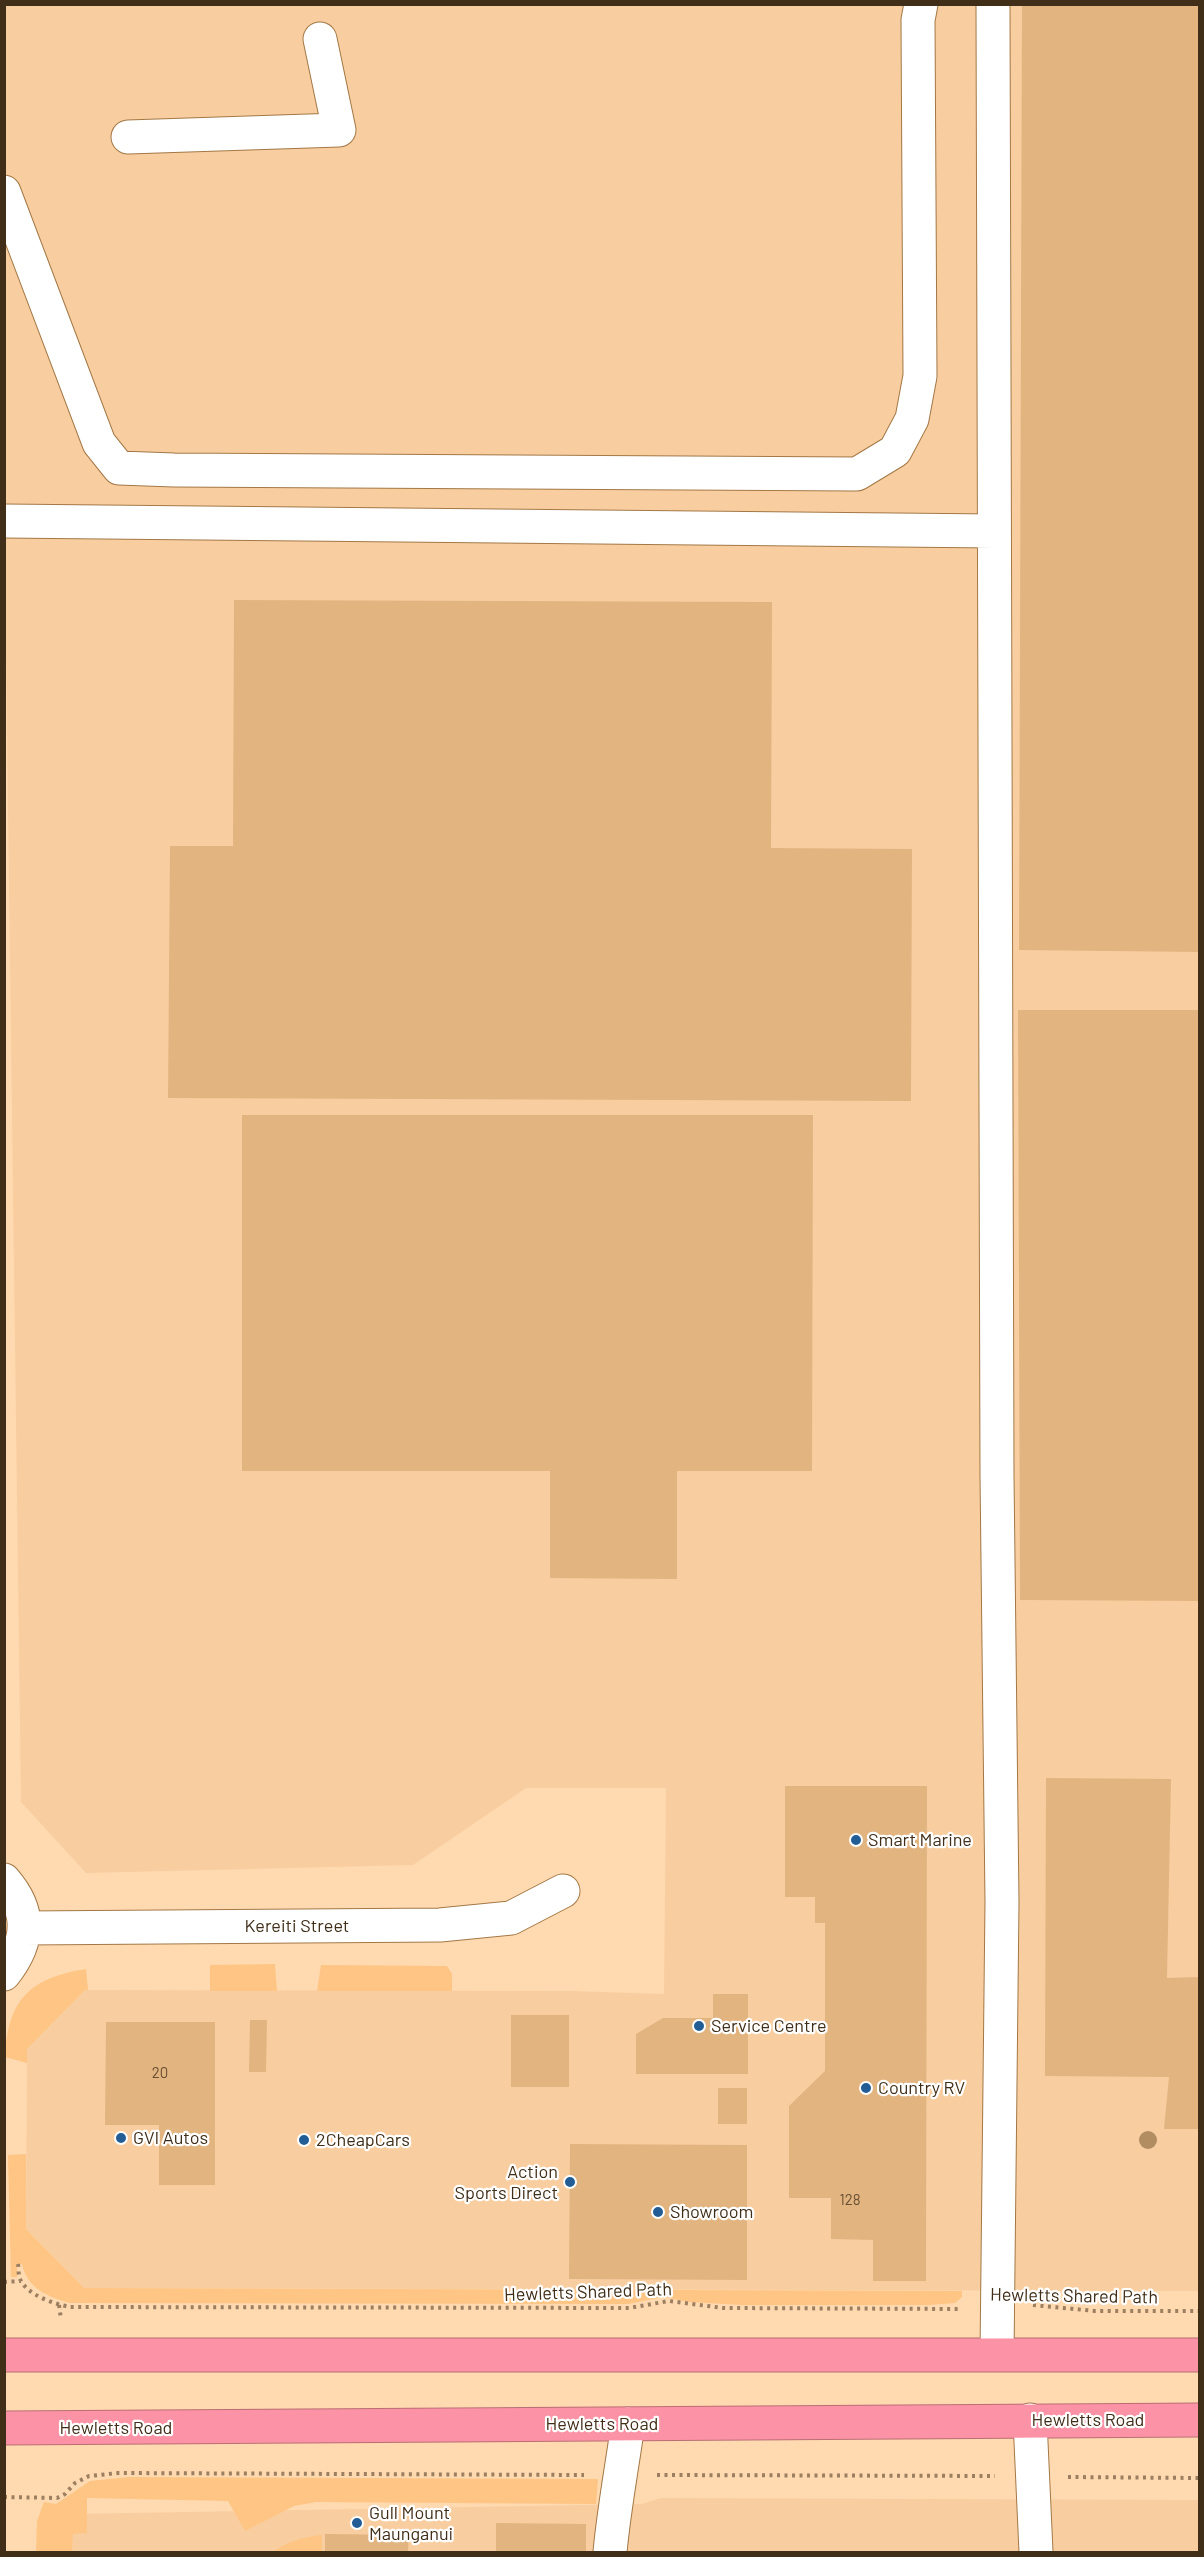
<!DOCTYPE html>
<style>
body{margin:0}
#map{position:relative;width:1204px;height:2557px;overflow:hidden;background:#ffd9b0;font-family:Barlow,sans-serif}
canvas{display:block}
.frame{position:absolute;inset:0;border:6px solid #402e18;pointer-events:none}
</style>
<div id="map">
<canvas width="1204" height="2557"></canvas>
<div class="frame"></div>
</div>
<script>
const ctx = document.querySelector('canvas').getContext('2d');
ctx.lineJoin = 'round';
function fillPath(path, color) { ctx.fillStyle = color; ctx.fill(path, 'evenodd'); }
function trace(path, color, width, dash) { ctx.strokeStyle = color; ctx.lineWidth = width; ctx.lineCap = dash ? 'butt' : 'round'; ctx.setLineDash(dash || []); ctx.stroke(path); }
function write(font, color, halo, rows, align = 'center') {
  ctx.font = font + ' Barlow,sans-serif'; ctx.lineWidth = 4.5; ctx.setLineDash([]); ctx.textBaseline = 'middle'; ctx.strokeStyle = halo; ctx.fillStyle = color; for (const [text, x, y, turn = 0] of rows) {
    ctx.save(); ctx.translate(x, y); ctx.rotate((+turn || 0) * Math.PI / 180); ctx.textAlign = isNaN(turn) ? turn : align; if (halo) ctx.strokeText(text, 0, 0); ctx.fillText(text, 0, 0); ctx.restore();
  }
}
fillPath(new Path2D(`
 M4,5H1199V2291L84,2288L26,2229L27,2049L85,1990L571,1991L664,1994L666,1788H526L413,1865L86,1873L21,1802L5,577Z
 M661,2498L1200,2500L1199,2552H72L73,2514L641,2504Z`), '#f8cea0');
fillPath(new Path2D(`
 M275,1964L277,1991H210V1965Z
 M321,1965L447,1966L452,1974V1991H317Z
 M86,1969L88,1990H85L27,2049V2063L5,2057C8,1999 30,1978 86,1969Z
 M26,2154V2229L84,2288L962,2291V2297L955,2303L929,2305H742L689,2302L663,2297L628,2304L70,2303C48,2297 27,2288 22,2264H17V2277H11L8,2155Z
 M129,2477L598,2479L596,2504L316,2502L294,2506L245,2531L228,2501L87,2498V2533L73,2534L72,2552H36L37,2521L44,2502L56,2504L90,2481Z
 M322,2535V2552H273C288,2541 303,2537 322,2535Z`), '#ffc584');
fillPath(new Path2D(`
 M1022,4H1200V952L1019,950Z
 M234,600L772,602L771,848L912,849L911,1101L168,1098L170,846H233Z
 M1018,1010H1200V1601L1020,1600Z
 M242,1115H813L812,1471H677V1579L550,1578V1471H242Z
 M1046,1778L1171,1779L1167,1978L1200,1977V2129H1164L1169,2077L1045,2076Z
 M785,1786H927L926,2281H873V2240L831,2239V2198H789V2106L825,2071V1923H815V1897H785Z
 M713,1994H748V2074H636V2034L663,2018H713Z
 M511,2015H569V2087H511Z
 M250,2020H267L266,2072H249Z
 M106,2022H215V2185H159V2125H105Z
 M718,2088H747V2124H718Z
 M570,2144L747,2145V2280L569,2279Z
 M496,2523L586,2524V2552H496Z
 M325,2534L409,2535L408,2552H325Z`), '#e2b480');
const minor = new Path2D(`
 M993,4L997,1475L1002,1902L997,2354
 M128,137L339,130L320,39
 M4,192L99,443L119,468L174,470L857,474L895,451L912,419L920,376L918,20L921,4
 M4,521L994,531
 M4,1880C32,1912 30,1941 4,1974
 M24,1928L440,1925L511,1918L563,1891
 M1030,2420L1036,2552
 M610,2552C614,2509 622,2467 628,2424`);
const highway = new Path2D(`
 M4,2355H1200
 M4,2428L1200,2420`);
trace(minor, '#a37846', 35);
trace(highway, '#ba6f74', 35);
trace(new Path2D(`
 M18,2264C19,2269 18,2275 20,2279C27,2295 54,2304 70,2307L629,2308L669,2301L723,2308L962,2309
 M4,2282L21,2281
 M59,2305L61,2319
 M1033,2305L1095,2311H1200
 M657,2475L995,2476
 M1068,2477L1200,2478
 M4,2497L57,2498L65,2494L75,2483L89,2476L118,2473L584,2475`), '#9b7f60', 4, [3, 4.5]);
trace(minor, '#fff', 33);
trace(highway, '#fc92a5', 33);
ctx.fillStyle = '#b28d62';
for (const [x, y] of [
 [1148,2140]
]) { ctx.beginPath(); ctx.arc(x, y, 9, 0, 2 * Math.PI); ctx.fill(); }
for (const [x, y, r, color] of [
 [856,1840,6,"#225e95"],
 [699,2026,6,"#225e95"],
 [866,2088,6,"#225e95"],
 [121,2138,6,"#225e95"],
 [304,2140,6,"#225e95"],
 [570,2182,6,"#225e95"],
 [658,2212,6,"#225e95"],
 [357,2523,6,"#225e95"]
]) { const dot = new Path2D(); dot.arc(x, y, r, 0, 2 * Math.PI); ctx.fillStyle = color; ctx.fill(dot); trace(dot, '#fff', 2); }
write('15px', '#685032', null, [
 ["20",160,2073],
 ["128",850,2200]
]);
write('18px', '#402e18', '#fff', [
 ["Smart Marine",868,1840],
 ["Service Centre",711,2026],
 ["Country RV",878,2088],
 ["GVI Autos",133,2138],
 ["2CheapCars",316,2140],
 ["Action",558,2172,"right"],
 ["Sports Direct",558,2193,"right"],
 ["Showroom",670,2212],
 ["Gull Mount",369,2513],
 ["Maunganui",369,2534]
], 'left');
write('18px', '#402e18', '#fff', [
 ["Kereiti Street",297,1926],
 ["Hewletts Shared Path",588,2292,-2],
 ["Hewletts Shared Path",1074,2296,1],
 ["Hewletts Road",1088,2420],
 ["Hewletts Road",602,2424],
 ["Hewletts Road",116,2428]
]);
</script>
